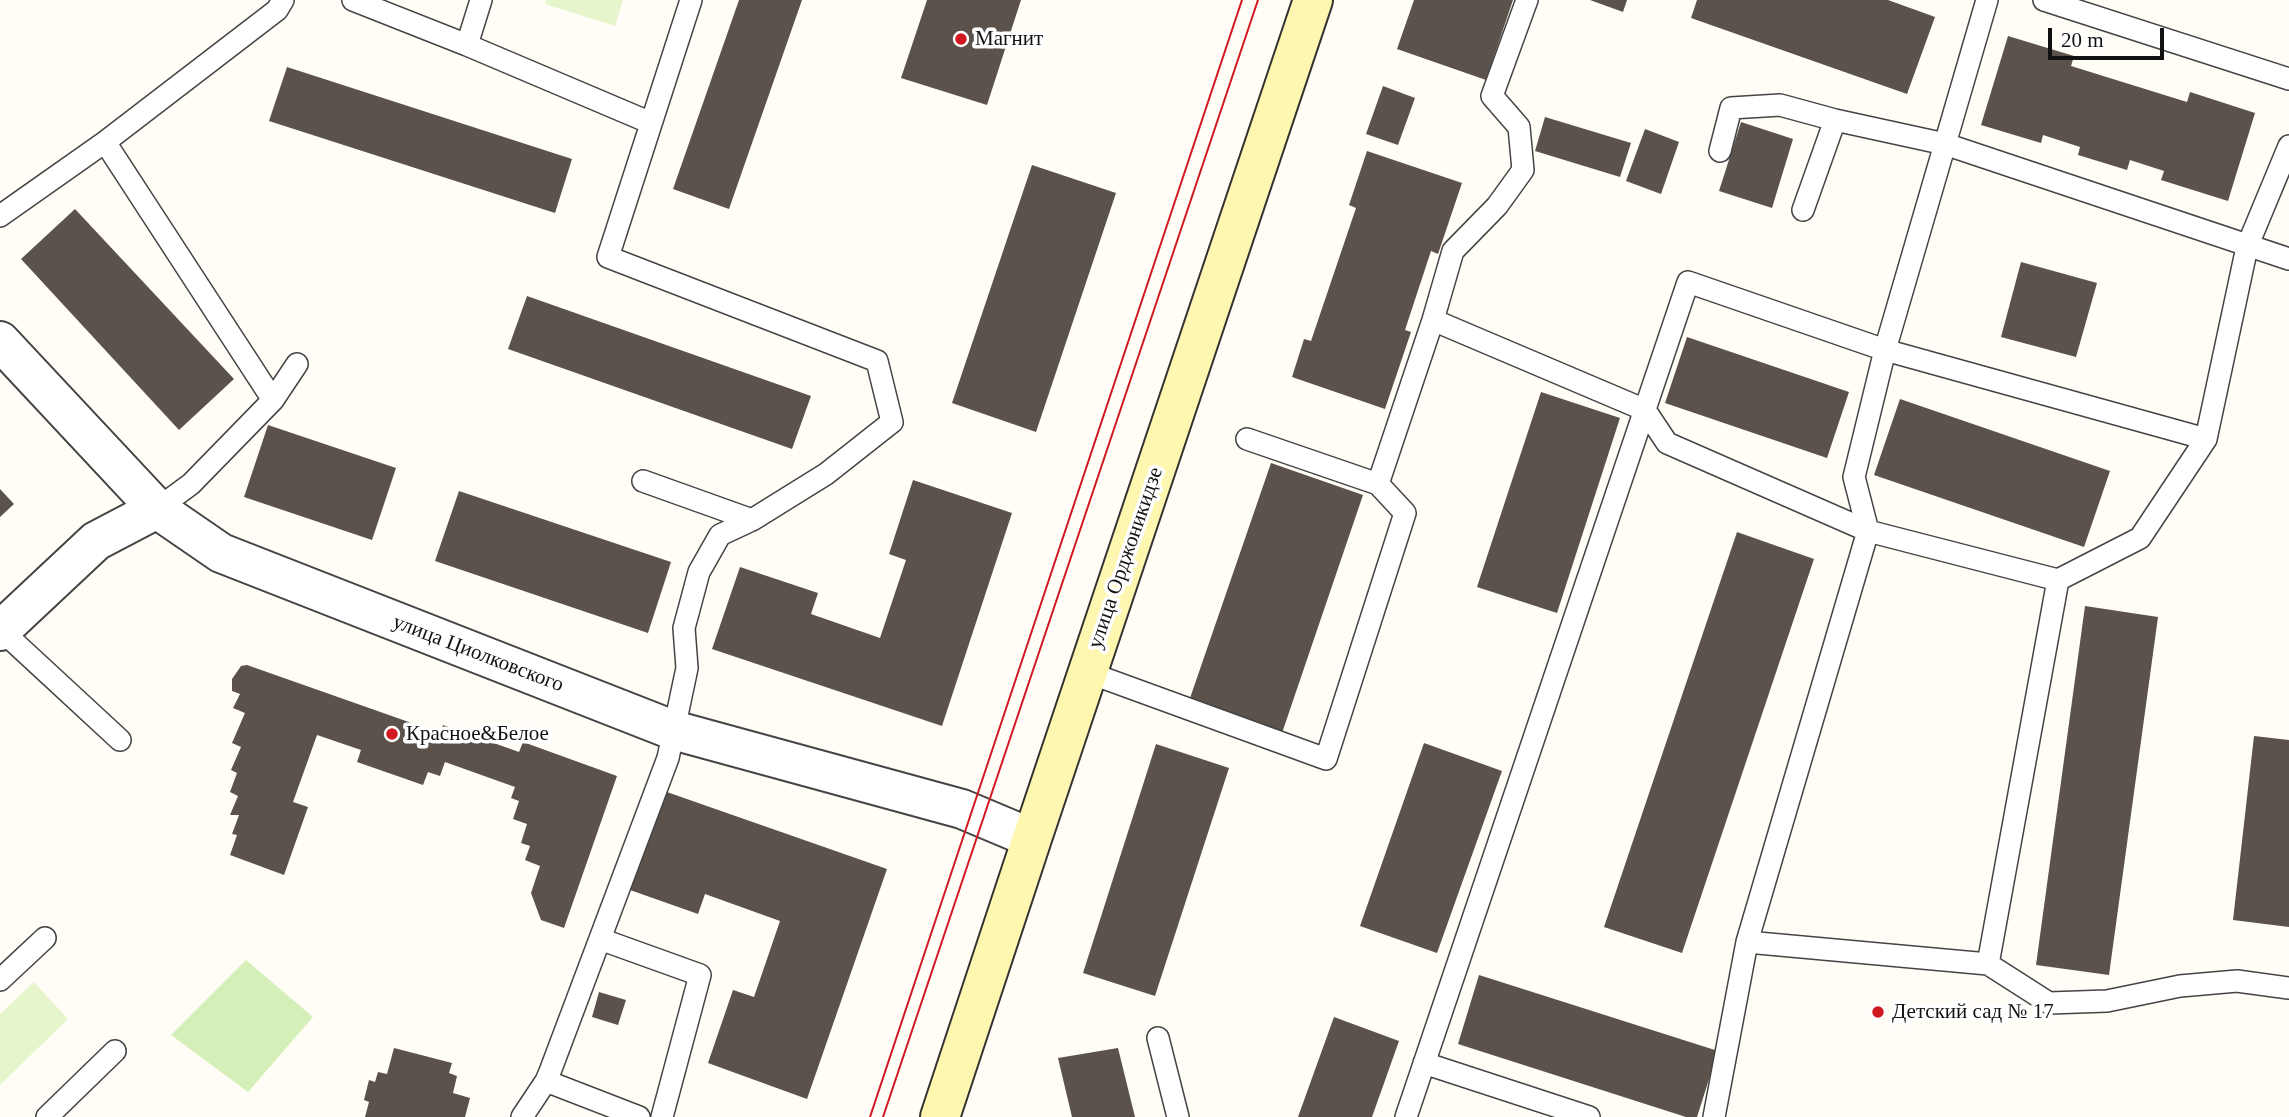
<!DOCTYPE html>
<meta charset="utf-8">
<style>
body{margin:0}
#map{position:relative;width:2289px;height:1117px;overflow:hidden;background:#fffdf5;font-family:"Times New Roman",serif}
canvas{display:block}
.scale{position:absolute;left:2048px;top:28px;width:116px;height:32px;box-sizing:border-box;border:4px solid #111;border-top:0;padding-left:9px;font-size:21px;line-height:24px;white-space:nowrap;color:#111;-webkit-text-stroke:5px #fff;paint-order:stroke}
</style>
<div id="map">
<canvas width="2289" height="1117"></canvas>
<div class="scale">20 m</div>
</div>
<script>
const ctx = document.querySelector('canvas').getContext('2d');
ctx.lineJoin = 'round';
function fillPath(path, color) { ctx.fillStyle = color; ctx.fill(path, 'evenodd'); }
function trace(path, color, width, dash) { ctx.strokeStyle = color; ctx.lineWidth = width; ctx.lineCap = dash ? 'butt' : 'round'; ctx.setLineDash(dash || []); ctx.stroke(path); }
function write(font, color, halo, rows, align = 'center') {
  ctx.font = font + ' "Times New Roman",serif'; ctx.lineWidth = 7; ctx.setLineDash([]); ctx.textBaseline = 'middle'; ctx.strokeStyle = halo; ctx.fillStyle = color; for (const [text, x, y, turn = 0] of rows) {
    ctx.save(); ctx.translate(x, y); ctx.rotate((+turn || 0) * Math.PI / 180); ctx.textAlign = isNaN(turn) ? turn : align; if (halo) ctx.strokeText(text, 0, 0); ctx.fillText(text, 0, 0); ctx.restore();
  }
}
fillPath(new Path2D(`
 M246,960L313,1017L248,1092L171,1035Z`), '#d5efb9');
fillPath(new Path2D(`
 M546,0H623L615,26L545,4Z
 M34,982L68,1019L0,1085V1014Z`), '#e7f5cc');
fillPath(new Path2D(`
 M739,0H802L729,209L673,189Z
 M927,0H1021L987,105L901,78Z
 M1414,0H1513L1486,80L1397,49Z
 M1590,0H1627L1623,12Z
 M1697,0H1888L1935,17L1907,94L1691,18Z
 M2008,36L2074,56L2071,66L2187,102L2190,92L2255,113L2228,201L2161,180L2164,171L2130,160L2127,170L2078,155L2080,147L2043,135L2041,143L1981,125Z
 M287,67L572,159L555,213L269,121Z
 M1383,86L1415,98L1398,145L1366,134Z
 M1545,117L1631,143L1620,177L1535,151Z
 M1741,122L1793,139L1772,208L1719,191Z
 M1645,129L1679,142L1661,194L1626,181Z
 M1367,151L1462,183L1438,254L1431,251L1405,330L1411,332L1385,409L1292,377L1304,339L1311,341L1356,208L1349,205Z
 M1032,165L1116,193L1036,432L952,403Z
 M75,209L234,379L179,430L21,259Z
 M2021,262L2097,283L2076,357L2001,337Z
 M527,296L811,396L792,449L508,349Z
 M1687,337L1849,392L1827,458L1665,403Z
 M1541,392L1620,418L1557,613L1477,587Z
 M1900,399L2110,471L2084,547L1874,475Z
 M268,425L396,468L372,540L244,497Z
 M1271,463L1363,495L1282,733L1189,701Z
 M913,480L1012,513L942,726L712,649L740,567L818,593L811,614L880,638L906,560L889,554Z
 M0,489L14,504L0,517Z
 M459,491L671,562L648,633L435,561Z
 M1737,532L1814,559L1682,953L1604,927Z
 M2085,606L2158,617L2109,975L2036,965Z
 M247,665L440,733L443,725L519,752L523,742L617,776L564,928L541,920L531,893L540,866L525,860L530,846L521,843L527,824L513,819L519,801L511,798L515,787L445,762L440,776L428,772L423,785L357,762L361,750L317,735L293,802L308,807L284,875L230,855L237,835L232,834L239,815H230L238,796L230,792L237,773L231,770L241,747L232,743L245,713L233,708L240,694L232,691V679L241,666Z
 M2254,736L2289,740V927L2233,920Z
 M1424,743L1502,771L1437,953L1360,926Z
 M1156,744L1229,768L1155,996L1083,973Z
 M664,791L887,869L807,1099L708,1063L733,990L754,997L780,921L705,894L698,914L630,890Z
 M1479,975L1718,1051L1697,1117H1686L1458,1044Z
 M599,992L626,1000L618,1025L592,1017Z
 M1334,1017L1399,1041L1372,1117H1298Z
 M394,1048L452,1063L449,1073L457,1076L453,1093L470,1098L465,1117H365L369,1102L364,1100L369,1080L375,1082L378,1072L387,1074Z
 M1118,1048L1135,1117H1072L1058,1058Z`), '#5b524c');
const service = new Path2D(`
 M353,0L467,45L651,123
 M2044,0L2289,79
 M467,45L481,0
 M105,142L273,400
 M1720,151L1731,108L1780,105L1835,120L1945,144L2289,259
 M1803,210L1835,120
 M0,216L105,142L277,10L283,0
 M1433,320L1645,410L1667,443L1868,531L2058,580
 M1247,439L1378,484
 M643,481L752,520L826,474L892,422L877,361L608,257L691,0
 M157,509L191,484L273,400L297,364
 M1,630L120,740
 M1087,672L1326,759L1405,513L1378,484L1433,320L1453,251L1497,206L1523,170L1519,127L1492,96L1527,0
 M600,939L700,975L662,1117
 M1747,942L1988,964L2058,580L2140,538L2206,439L2247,247L2289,146
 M1988,964L2049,1003L2107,1001L2180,986L2237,981L2289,988
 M0,980L45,938
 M1158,1038L1178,1117
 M1424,1063L1589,1117
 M546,1081L639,1117
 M47,1117L115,1051
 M522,1117L546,1081L551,1069L668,758L687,668L684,628L699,572L720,535L752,520
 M1406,1117L1688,282L1885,350L2206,439
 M1714,1117L1747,942L1868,531L1854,477L1885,350L1987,0`);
const minor = new Path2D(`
 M0,341L157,509L221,553L673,730L962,809L1031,838
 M0,631L96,541L157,509`);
const secondary = new Path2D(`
 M940,1117C1062,744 1189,373 1313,0`);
trace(service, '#444', 24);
trace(minor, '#444', 42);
trace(secondary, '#333', 42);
trace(service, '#fff', 21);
trace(minor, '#fff', 38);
trace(secondary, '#fff6b0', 38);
trace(new Path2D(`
 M870,1117L1242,0
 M883,1117L1258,0`), '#d11922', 2);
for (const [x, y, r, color] of [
 [961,39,7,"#d11922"],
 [392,734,7,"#d11922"],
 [1878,1012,7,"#d11922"]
]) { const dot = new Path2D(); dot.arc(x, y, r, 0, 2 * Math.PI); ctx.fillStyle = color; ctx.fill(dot); trace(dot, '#fff', 2.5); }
write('21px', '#111', '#fff', [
 ["Магнит",975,39],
 ["Красное&Белое",406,734],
 ["Детский сад № 17",1892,1012]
], 'left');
write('21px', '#111', '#fff', [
 ["улица Орджоникидзе",1126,558,-71],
 ["улица Циолковского",478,654,21]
]);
</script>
